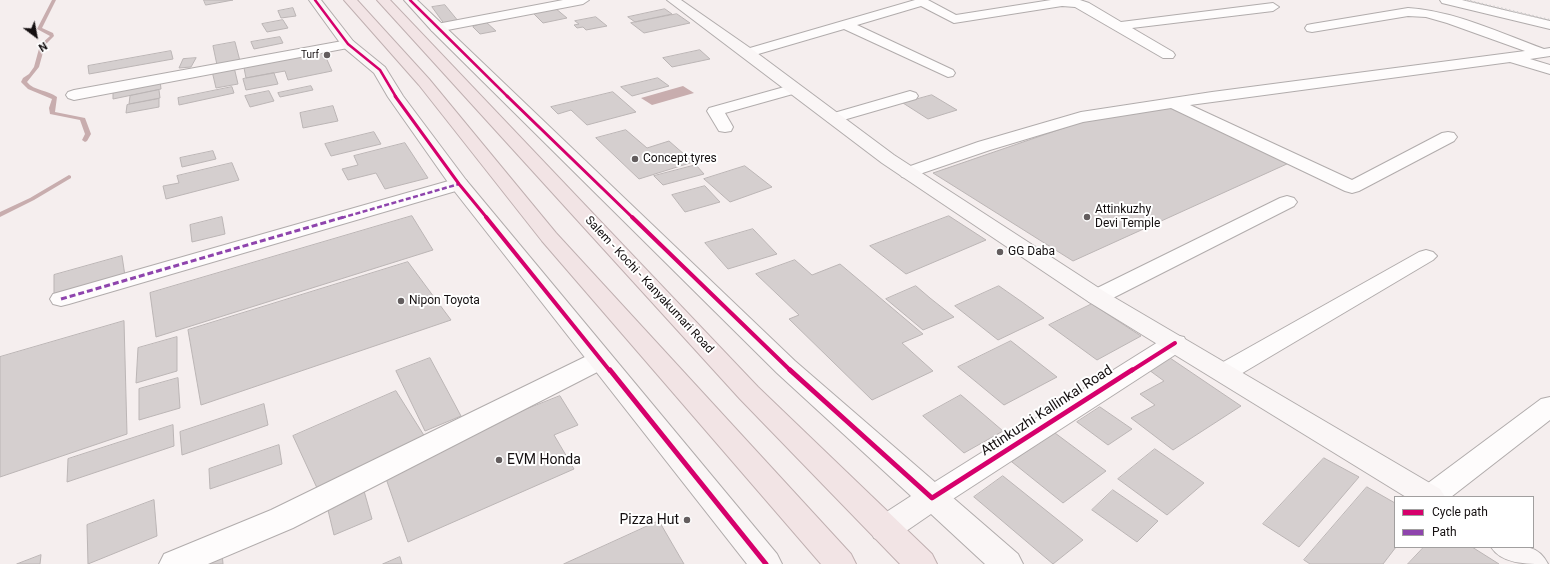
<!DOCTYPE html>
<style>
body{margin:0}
#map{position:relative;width:1550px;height:564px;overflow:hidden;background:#f5eeee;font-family:Roboto,sans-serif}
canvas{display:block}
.legend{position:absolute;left:1394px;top:496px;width:140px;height:52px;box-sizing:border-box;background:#fff;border:1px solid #a19f9f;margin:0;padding:5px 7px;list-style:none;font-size:12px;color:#140f10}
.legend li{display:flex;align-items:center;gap:8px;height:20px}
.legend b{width:20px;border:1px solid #a19f9f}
.north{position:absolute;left:16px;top:16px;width:40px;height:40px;-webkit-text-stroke:3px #fff;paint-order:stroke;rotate:148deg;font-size:11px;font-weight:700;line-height:16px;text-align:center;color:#140f10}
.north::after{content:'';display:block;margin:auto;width:14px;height:18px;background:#140f10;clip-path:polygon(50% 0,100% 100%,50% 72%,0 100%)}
</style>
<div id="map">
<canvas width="1550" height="564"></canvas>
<ul class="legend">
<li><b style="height:5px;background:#d6006c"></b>Cycle path</li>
<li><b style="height:5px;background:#8e44ad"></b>Path</li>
</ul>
<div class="north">N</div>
</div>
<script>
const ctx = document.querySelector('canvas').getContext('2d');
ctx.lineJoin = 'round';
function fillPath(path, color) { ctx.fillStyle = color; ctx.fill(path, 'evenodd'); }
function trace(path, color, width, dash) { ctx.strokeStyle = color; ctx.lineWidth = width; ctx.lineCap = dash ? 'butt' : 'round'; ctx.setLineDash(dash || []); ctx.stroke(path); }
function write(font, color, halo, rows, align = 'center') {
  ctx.font = font + ' Roboto,sans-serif'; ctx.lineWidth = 4; ctx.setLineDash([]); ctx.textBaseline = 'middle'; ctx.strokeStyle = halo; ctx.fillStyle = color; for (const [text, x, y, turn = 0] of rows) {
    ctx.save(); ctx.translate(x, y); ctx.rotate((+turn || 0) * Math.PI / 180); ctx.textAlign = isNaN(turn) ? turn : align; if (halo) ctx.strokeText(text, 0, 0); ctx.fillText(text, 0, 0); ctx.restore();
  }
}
fillPath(new Path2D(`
 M683,86L694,93L652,105L641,98Z`), '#c8adae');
fillPath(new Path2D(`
 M52,0H56L42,28L53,33L54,36L45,45L39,67L27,82C34,91 48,90 57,97L55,112L85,118L91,134L87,141L85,142L82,140L85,134L80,120L50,114L49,108L52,99L28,89L21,82L23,78L29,74L34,67L40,45L50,36L37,29Z
 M69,175L71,176V178L34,200L0,217V212L30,198Z`), '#c8adae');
const building = new Path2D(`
 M204,0H233L206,5Z
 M445,5L459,22L445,25L432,7Z
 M293,8L296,16L281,18L278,11Z
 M555,8L567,18L543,23L532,12Z
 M665,9L672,14L635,22L628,17Z
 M677,14L690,23L644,33L631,23Z
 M596,17L607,26L586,30L583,27L577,28L574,25L579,24L575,21Z
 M283,20L288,28L267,32L262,24Z
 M486,22L496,31L480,34L473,27Z
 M280,37L283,43L254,49L251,42Z
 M235,42L240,61L217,65L213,46Z
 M700,50L710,59L672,67L663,58Z
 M171,51L173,59L89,74L88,66Z
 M324,53L332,71L288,80L285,71L246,78L244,68Z
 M196,58L191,67L179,68L183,59Z
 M234,67L238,84L216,88L212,71Z
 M274,73L278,84L246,90L243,79Z
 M658,78L669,86L632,96L621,87Z
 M160,80L161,89L113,99V89Z
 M311,86L313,90L280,97L278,93Z
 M232,87L234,93L179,105L178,98Z
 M159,90L160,98L129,104L130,96Z
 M269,91L274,101L250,107L245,96Z
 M613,92L636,112L587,125L571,110L558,114L551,107Z
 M932,95L957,110L928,119L903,103Z
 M159,99V107L126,113L127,105Z
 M333,106L338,121L303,128L300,113Z
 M1174,108L1289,163L1073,261L933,173L1087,120Z
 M626,130L647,148L669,141L693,162L639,179L596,138Z
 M374,132L381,144L331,156L325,144Z
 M405,143L428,178L385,189L376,173L348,180L342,169L358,165L354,156Z
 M213,151L216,159L182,167L180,158Z
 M232,163L239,180L166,199L163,186L179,183L177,176Z
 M696,165L704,174L663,185L654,176Z
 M745,166L772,187L730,202L704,179Z
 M705,186L720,202L685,212L672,195Z
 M412,216L433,250L156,337L150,293Z
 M949,216L986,240L906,274L870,246Z
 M222,217L225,234L192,242L190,225Z
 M753,229L777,254L728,269L705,243Z
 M122,256L125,276L54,296V275Z
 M795,260L812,275L840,264L923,334L902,343L933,371L872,400L789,319L799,315L756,274Z
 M408,262L451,320L201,405L188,330Z
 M916,286L930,298L954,317L923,330L886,299Z
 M999,286L1022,302L1044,318L998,340L955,306Z
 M1092,304L1141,336L1097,360L1049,325Z
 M124,321L127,434L0,477V357Z
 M177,337V371L136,383L138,348Z
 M1011,341L1057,377L1004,405L958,367Z
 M430,358L461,416L425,431L396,371Z
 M1170,358L1241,406L1173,450L1131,418L1155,405L1140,394L1164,381L1149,370Z
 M178,378L180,408L139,420V389Z
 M396,391L425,437L317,488L293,436Z
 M961,395L1003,431L964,453L923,416Z
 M560,396L578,425L554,435L574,469L408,542L382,467Z
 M264,404L268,425L182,455L180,432Z
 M1100,407L1132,429L1108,445L1077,422Z
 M173,425L174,446L67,482L68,459Z
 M1055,433L1106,471L1063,503L1012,462Z
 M279,445L282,464L210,489L209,469Z
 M1155,449L1204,483L1167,515L1118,479Z
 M1324,458L1359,477L1299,547L1263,524Z
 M1003,476L1083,540L1053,564L974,497Z
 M1367,487L1395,503L1396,547L1383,564H1310L1304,560Z
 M1113,490L1158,521L1137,542L1092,510Z
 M364,491L372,519L334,535L327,506Z
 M154,500L157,536L88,564L87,525Z
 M659,521L684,564H564Z
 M1424,547H1472L1499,564H1408Z
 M222,553L223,564H192Z
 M41,555L40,564H17Z
 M400,557L402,564H383Z`);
fillPath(building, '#d5cfcf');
trace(building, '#bbb5b5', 1);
const street = new Path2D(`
 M563,0H589L583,4L437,32L432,31L430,28L432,25L437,24Z
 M915,0H928L956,15L1051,0H1080L1089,3L1121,22L1273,3L1279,7L1273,11L1132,28L1173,52L1175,55L1173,58H1163L1075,7L1062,6L954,23L921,6L857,25L953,70L955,73L953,76L948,77L844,29L748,57L743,56L741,53L743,50Z
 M1440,0H1462L1550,21V29L1442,3Z
 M1408,8C1455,11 1500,33 1544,49L1550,48V56L1530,59L1550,65V74L1510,62L1190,105L1352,180L1442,133L1448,132L1454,133L1457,137L1454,141L1359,191L1352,193L1345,191L1171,108L1083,122L990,150L908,178L902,177L899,173L902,169L978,142L1081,112L1212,92L1525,51L1447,23L1426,17L1408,16L1312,32L1307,31L1305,28L1307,25L1312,24Z
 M348,40L353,41L355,44L353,47L74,100L68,98L66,95L68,92L74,90Z
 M795,84L800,86L803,89L800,92L725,113L733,127L731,131L725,132L719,131L707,111L709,108Z
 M910,91L916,93L918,96L916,99L833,123L827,121L825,118L827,115Z
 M459,178L466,180L468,184L466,188L69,304L61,306L53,304L50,299L53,294Z
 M1287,196L1294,198L1297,202L1294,206L1105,302L1097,304L1089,302L1086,297L1089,292L1280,198Z
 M1426,250L1433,252L1437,256L1433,260L1234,378L1225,381L1216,378L1212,372L1216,366L1419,252Z
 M1175,335L1184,337L1187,343L1184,349L942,506L932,510L922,506L917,498L922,490L1166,337Z
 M600,352L609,354L612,360L609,366L293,528L208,564H159L164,554L271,510L591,354Z
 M1550,397V420L1451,497H1415L1420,489L1541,399Z`);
const secondary = new Path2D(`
 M309,0H321L353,41L385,67L403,96L466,180L777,554L782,564H747L452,188L388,97L374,73L343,47Z
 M404,0H417L795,361L1018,554L1023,564H985L931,514L896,538L885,542L874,538L870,529L874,520L911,496L777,373L432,31Z
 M667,0H681L753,50L894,155L1105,292L1440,489L1445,497H1406L1089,302L882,163Z
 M1491,547C1513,547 1536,540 1548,564C1525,564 1502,564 1491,547Z`);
const highway = new Path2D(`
 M344,0H357L429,79L556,233L851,554L856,564H821L542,241L419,85Z
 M377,0H390L758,387L932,554L937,564H900L740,399Z`);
trace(street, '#b1acac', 2);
trace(secondary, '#b1acac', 2);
trace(highway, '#c0b0b1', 2);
fillPath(street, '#fefcfc');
fillPath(secondary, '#faf6f6');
fillPath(highway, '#f2e4e5');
trace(new Path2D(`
 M1466,0L1550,20`), '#cecccc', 2, [1.5, 2.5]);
trace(new Path2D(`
 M341,218L459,184`), '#8e44ad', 2.5, [5, 2.5]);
trace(new Path2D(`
 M61,299L344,217`), '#8e44ad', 3, [6, 3]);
trace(new Path2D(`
 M315,0L348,44L380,70L396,97
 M410,0L508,97`), '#d6006c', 2.5);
trace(new Path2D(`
 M395,96L459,184L487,218
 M507,96L633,218`), '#d6006c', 3);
trace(new Path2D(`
 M486,217L610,371
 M632,217L791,371
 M1131,371L1175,343`), '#d6006c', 4);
trace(new Path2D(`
 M610,370L766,564
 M790,370L932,498L1132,370`), '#d6006c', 5);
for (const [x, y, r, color] of [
 [327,55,4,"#635d5e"],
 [635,159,4,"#635d5e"],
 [1087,217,4,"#635d5e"],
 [1000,252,4,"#635d5e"],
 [401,301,4,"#635d5e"],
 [499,460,4,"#635d5e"],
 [687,520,4,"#635d5e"]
]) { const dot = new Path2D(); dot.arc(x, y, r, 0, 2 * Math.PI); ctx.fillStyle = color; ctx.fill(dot); trace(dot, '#fff', 1.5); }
write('10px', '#140f10', '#fff', [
 ["Turf",319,55]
], 'right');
write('12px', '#140f10', '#fff', [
 ["Concept tyres",643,159],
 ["Attinkuzhy",1095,210],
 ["Devi Temple",1095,224],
 ["GG Daba",1008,252],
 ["Nipon Toyota",409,301]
], 'left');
write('12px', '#140f10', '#fff', [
 ["Salem - Kochi - Kanyakumari Road",649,285,47]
]);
write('14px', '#140f10', '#fff', [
 ["Attinkuzhi Kallinkal Road",1047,411,-33]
]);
write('14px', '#140f10', '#fff', [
 ["EVM Honda",507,460],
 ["Pizza Hut",679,520,"right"]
], 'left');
</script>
